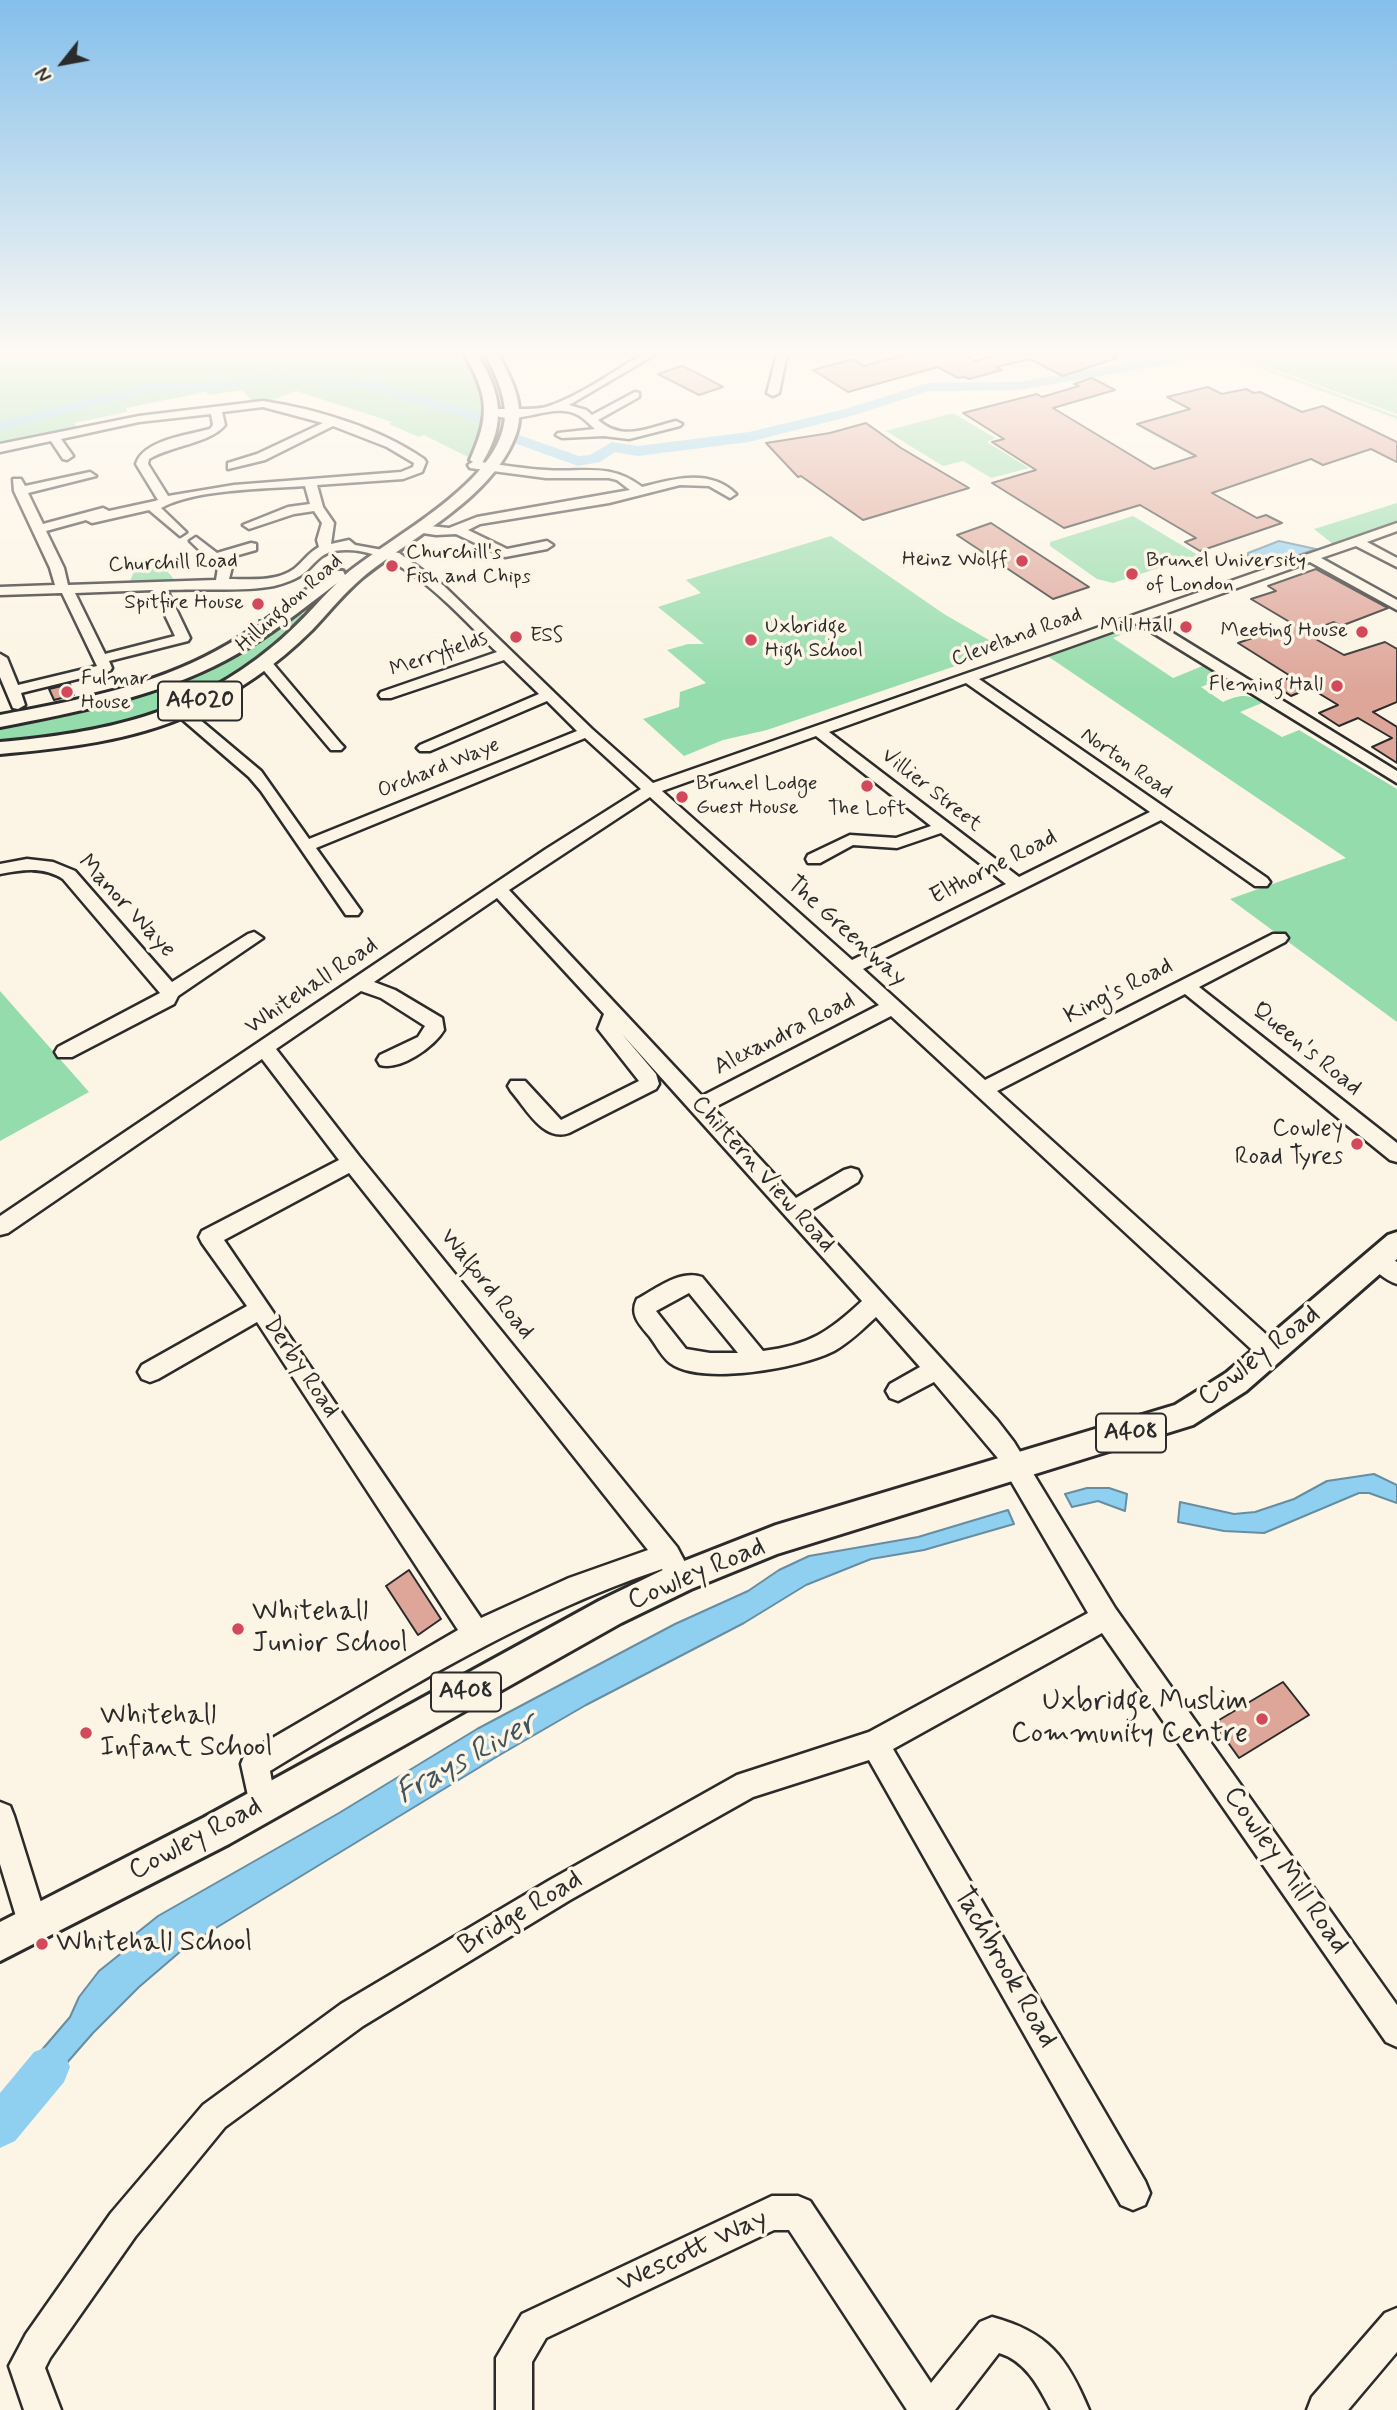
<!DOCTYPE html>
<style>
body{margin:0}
#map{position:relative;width:1397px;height:2410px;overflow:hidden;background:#fcf5e5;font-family:Mynerve,sans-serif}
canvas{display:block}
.north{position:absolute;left:28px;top:28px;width:70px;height:70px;-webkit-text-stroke:5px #fcf5e5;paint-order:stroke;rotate:239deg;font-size:19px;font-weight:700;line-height:28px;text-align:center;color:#2b2b2b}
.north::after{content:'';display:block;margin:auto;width:24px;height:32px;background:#2b2b2b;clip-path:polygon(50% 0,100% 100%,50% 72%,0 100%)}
</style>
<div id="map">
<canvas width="1397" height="2410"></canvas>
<div class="north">N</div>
</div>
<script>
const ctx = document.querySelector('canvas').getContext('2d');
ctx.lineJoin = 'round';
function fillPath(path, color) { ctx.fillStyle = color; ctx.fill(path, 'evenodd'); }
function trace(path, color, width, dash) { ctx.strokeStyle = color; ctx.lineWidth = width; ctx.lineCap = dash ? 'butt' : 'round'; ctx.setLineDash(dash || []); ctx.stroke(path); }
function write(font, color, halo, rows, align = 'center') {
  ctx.font = font + ' Mynerve,sans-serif'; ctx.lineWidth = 7; ctx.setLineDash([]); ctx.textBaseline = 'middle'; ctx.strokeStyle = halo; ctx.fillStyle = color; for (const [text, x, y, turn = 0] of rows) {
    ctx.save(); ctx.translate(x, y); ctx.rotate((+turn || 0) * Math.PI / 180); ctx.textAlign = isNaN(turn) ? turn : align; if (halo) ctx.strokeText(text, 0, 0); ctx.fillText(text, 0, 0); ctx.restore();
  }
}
fillPath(new Path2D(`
 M0,354H460C481,387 492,423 468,457L424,435L419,437L389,424L392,422L296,391L270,401H252L242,390L209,395L206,392L126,408L127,412L74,423L78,429L0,446Z
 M1222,354H1229L1397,416V419Z
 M1233,354H1397V414Z
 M953,413L995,438L987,442L1029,468L991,478L963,461L943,466L886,431Z
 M1397,503V527L1339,549L1314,529Z
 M1133,516L1198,555L1113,583L1097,579L1050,546V542Z
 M831,536L944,614L989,640V649L970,661L767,730L723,740L684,756L643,719L679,707L680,692L706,683L667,650L688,644H704L658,607L701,593L686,580Z
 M154,556L173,578V581H130L139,560Z
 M296,613L307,615L265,663L156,721L0,748V721L153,684Z
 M1140,623L1144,626L1113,638L1173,678L1205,665L1218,674L1220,679L1201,687L1223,702C1239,695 1247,693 1262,703L1240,712L1282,737L1299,730L1397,789V1022L1230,899L1346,858L1040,651L1097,631L1104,636Z
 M0,991L89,1092L0,1141Z`), '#94dcab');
const water = new Path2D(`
 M1279,541L1316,549L1272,564L1256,562L1257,559L1248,556V553Z
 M1374,1474L1397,1485V1503L1369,1493H1359L1264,1533L1224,1531L1178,1522L1180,1502L1234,1514L1255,1512L1294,1499L1327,1481Z
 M1087,1488H1109L1127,1494L1125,1511L1098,1501L1072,1507L1065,1494Z
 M1008,1510L1014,1524L924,1550L871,1559L806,1585L744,1623L586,1705L498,1756L188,1945L139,1987L93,2033L31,2104L17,2079L70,2017L79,1997L99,1971L124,1951L123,1944L158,1916L339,1813L477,1729L675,1624L748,1591L779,1570L809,1556L918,1537Z`);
fillPath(water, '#8fcff0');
trace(water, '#678da1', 2);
fillPath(new Path2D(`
 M1177,354H1210L1203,358L1019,390L929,391L855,415L749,442L638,456L615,452L600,462L578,466L514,443L511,440L519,435L579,456L590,455L612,442L638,446L749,432L845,409L928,383L1019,382Z
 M255,374L359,378L489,416L492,419L484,424L357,386L255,382L210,391H153L0,431V421L153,383H210Z
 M49,2046L64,2052L70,2067L64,2082L15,2141L0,2148V2093L34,2052Z`), '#8fcff0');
const building = new Path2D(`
 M908,354H964L975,361L998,354H1116L1117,358L1063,376L1030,359L996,367L1002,370L969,379L964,377L958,378L938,367L848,392L813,370L853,359L864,366Z
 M682,366L695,372L723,387L699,395L658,374Z
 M1092,378L1115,390L1053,408L1154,469L1196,456L1137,424L1190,409L1167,397L1208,387L1222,394L1246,389L1254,393L1260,392L1302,412L1323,406L1397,442V462L1371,449L1323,465L1311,459L1212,493L1257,518L1266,515L1282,523L1200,551L1185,542L1196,538L1140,505L1064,528L992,483L1036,470L992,442L1004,439L963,413L1037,394L1042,397L1079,386L1074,384Z
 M866,423L901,448L969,488L863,520L801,476L798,477L766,443L830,433Z
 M991,523L1089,587L1053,599L957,535Z
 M1316,569L1388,608L1341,626L1334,622L1305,633L1344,655L1385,642L1397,649V702L1373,712L1397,727V763L1372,747L1392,738L1358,718L1339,726L1319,713L1338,705L1310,688L1291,696L1273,684L1292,677L1238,643L1293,624L1251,599L1276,591L1268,586Z
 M70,684L74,695L54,700L49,689Z
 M409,1570L441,1619L418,1635L386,1586Z
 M1283,1682L1309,1715L1239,1758L1214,1723Z`);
fillPath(building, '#dea599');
trace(building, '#2b2b2b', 2);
const minor = new Path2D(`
 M643,354H656L569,405L586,410L592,415L635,392L639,393V397L598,420C623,442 647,428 676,421L682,424L680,426L629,439L604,436L562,438L556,435L558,433L595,429C590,425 584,418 578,415C551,400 515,431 487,411C493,407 532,411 546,407C578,397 614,371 643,354Z
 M777,354H787L779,393L773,396L767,393Z
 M263,401C317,409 379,428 424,459L426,462L422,472L403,479L317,485L323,507L334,523L331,544L349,540L355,545L399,553L444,586L592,729L653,783L1397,523V531L1367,542L1397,558V567L1356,546L1321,558L1397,600V610L1310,562L1150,619L1397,771V783L1137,623L979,679L1267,878L1270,882L1267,886H1255L1161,820L863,969L985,1080L1273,934H1285L1288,938L1285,942L1199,987L1397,1143V1162L1390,1160L1185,994L997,1091L1279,1346L1282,1353L1279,1360L1271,1363L1263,1360L891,1016L713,1108L796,1198L844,1170L851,1168L858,1170L861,1176L858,1182L808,1212L997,1420L1014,1442L1115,1608L1397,2005V2047L1386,2042L1102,1633L893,1749L1145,2181L1150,2193L1145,2205L1133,2210L1121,2205L869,1760L753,1797L570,1900L363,2026L225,2127L135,2237L50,2358L45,2368L61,2410H24L9,2366L26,2334L111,2213L203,2105L341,2004L550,1880L737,1775L869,1732L1088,1613L997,1457L934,1382L898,1401L890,1398L886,1391L890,1384L920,1367L876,1317C863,1329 850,1342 834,1351C801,1368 701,1386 670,1363C662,1357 656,1345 650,1337C640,1325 629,1315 637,1299C656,1289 680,1269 702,1277L763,1351C809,1345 829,1332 862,1301L622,1034L656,1074L659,1084L656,1089L569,1133C543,1142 526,1108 511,1091L508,1086L511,1081H525L561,1120L639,1081L598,1029L604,1014L497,898L374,982L395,990L442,1018L444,1030C434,1047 400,1071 380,1065L377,1060L380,1055L418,1037L425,1026L381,998L361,991L276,1049L359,1156L677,1547L687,1566L683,1575L674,1578L665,1575L662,1569C520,1617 397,1694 270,1771L276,1804L272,1814L262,1818L252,1814L241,1764L245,1754L458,1630L257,1322L158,1379L150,1382L142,1379L138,1372L142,1365L247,1306L202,1243L199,1237L202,1231L339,1160L262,1059L8,1233L0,1235V1216L546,849L641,789L585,738L316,848L361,911L358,915H346L261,791L249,777L176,714L174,711L176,708H186L261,771L309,839L577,731L547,701L430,751H420L417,748L420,745L539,694L504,660L391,698H381L379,695L381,692L497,652C456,613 397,540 334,551C319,554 314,565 304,573C297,579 283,584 274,586C244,592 199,588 167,590L190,638L188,641L109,661L112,668L110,671L21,693L25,705L18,709L13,708L0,677V654L7,658L18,685L97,666L62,593L0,595V587L55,585L50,568L14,491L13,479H21L25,486L90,472L96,476L28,493L43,524L103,508L109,511L155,501L158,500L136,464C143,440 188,435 210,429L213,425L211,414L139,422L61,439L73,456L67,460L63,459L51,441L0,452V444L139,416ZM263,407L323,423L257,454L228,463V469L265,460L333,426L387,447L414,463L413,467L401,472L234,485L168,496L148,464L149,459C170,446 211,443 225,425L222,412ZM305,486L310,504L288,507L243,525L249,529L294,514L314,511L322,523L317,540L319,547C308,553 303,562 294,569C276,582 250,579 229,579L232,567L224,559L256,550V544L251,543L217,553L196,537L190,541L218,568L216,580L68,585L64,568L46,531L86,520L92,523L149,510L180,536L186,532L161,508C194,489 266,489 305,486ZM153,590L175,636L105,654L75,593ZM966,683L1150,812L1019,877L829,732ZM816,736L931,826L896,838L850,835L808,855L806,859L808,863H820L853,845L897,848L941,833L1006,884L852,960L662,791ZM650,797L879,1005L702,1096L509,890ZM349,1173L648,1550L569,1578L481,1618L224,1240ZM689,1293L738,1353H710L686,1349L656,1311Z
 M474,461C498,464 522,469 546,470C584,473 609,462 642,487C673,479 710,468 736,494L730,498L709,486L680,485L609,503L480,524L468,530L507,549L547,541L553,545L547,549L505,557L456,534L436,535L416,532V526L420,525L449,528L477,517L630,490L617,480L609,478H546L470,468L468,465Z
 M265,659L270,660L341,744L344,747L341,750H331L260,666L258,663Z
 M27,859L53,862L75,871L172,982L248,934L254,932L263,938L178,996L174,1004L72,1057H58L55,1052L58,1047L160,993L63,879C43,866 22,870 0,874V864Z
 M1378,1250L1397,1262V1284C1385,1280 1373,1270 1367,1259L1370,1253Z
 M0,1802L10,1806L14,1816L48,1925L44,1936L33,1940L22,1936L0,1864Z
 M772,2196H798L810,2201L931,2383L980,2322L992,2317C1048,2332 1067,2357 1089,2410H1051C1039,2387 1026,2361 999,2353L955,2410H907L789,2230H774L546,2338L532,2362V2410H496V2358L522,2314Z
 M1397,2308V2352L1348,2410H1307L1312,2397L1385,2313Z`);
const major = new Path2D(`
 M464,354H477C501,393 507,422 482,463L477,464L470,460C490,416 489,396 464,354Z
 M485,354H498C511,378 526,406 516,434C494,497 412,537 363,577C344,593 329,612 312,630C277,665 236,693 191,714C131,741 65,748 0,754V742C103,733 190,715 272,647C296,628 315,605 337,583C301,610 266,639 226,660C156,697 77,712 0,727V715C74,701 150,687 216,651C257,629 294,599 331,571H343L345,575C391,536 503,482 505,415C505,393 495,373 485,354Z
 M1397,1232V1259L1246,1391L1193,1425L777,1554L691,1589L621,1623L229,1844L0,1961V1922L203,1818L599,1601L669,1567L776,1525L1175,1405L1226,1373L1388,1235Z`);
trace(minor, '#2b2b2b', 5);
trace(major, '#2b2b2b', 6);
fillPath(minor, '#fcf5e5');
fillPath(major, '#fcf5e5');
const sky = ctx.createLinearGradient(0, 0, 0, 692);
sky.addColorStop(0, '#84bfeb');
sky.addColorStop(0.51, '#fefaf3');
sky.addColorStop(1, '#fefaf300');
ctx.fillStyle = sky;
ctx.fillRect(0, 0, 1397, 692);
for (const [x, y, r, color] of [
 [1022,561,7,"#d1495b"],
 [392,566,7,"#d1495b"],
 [1132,574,7,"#d1495b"],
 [258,604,7,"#d1495b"],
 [1186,627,7,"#d1495b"],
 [1362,632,7,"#d1495b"],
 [516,637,7,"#d1495b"],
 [751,640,7,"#d1495b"],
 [1337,686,7,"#d1495b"],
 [67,692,7,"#d1495b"],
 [867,786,7,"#d1495b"],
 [682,797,7,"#d1495b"],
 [1357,1144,7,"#d1495b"],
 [238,1629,7,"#d1495b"],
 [1262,1719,7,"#d1495b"],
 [86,1733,7,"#d1495b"],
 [42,1944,7,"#d1495b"]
]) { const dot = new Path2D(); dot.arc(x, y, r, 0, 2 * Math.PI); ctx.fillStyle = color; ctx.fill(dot); trace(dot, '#fcf5e5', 2.5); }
write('21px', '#2b2b2b', '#fcf5e5', [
 ["Churchill's",406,554],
 ["Fish and Chips",406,578],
 ["Heinz Wolff",1008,561,"right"],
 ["Brunel University",1146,562],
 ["of London",1146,586],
 ["Spitfire House",244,604,"right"],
 ["Mill Hall",1172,627,"right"],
 ["Uxbridge",765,628],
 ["High School",765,652],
 ["Meeting House",1348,632,"right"],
 ["ESS",530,637],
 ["Fulmar",81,680],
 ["House",81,704],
 ["Fleming Hall",1323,686,"right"],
 ["Brunel Lodge",696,785],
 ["Guest House",696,809],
 ["The Loft",867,810,"center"]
], 'left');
write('21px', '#2b2b2b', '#fcf5e5', [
 ["Churchill Road",173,564,-2],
 ["Hillingdon Road",290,604,-42],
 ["Cleveland Road",1017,638,-20],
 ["Merryfields",439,655,-19],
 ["Norton Road",1126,764,35],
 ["Orchard Waye",439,769,-22],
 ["Villier Street",931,791,38]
]);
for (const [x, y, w] of [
 [200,701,84],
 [1131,1433,70],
 [466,1692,70]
]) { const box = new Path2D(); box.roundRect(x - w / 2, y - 19.5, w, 39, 5); ctx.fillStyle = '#fcf5e5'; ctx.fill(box); trace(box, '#2b2b2b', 2); }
write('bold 23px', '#2b2b2b', null, [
 ["A4020",200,701],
 ["A408",1131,1433],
 ["A408",466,1692]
]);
write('24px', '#2b2b2b', '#fcf5e5', [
 ["Elthorne Road",994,868,-27],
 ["Manor Waye",126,907,47],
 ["The Greenway",846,932,42],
 ["Whitehall Road",312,987,-34],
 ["King's Road",1119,992,-27],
 ["Alexandra Road",785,1035,-27],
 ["Queen's Road",1306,1050,39],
 ["Chiltern View Road",762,1175,48],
 ["Walford Road",486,1285,51],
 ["Derby Road",300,1368,56]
]);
write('24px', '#2b2b2b', '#fcf5e5', [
 ["Cowley",1343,1130],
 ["Road Tyres",1343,1158]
], 'right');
write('28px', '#2b2b2b', '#fcf5e5', [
 ["Cowley Road",1260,1357,-38],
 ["Cowley Road",697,1575,-23],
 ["Cowley Road",196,1840,-28],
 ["Cowley Mill Road",1285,1871,55],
 ["Bridge Road",521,1914,-31],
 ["Tachbrook Road",1004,1968,60],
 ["Wescott Way",693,2252,-25]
]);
write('28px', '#2b2b2b', '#fcf5e5', [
 ["Whitehall",252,1613],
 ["Junior School",252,1645],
 ["Uxbridge Muslim",1248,1703,"right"],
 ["Community Centre",1248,1735,"right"],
 ["Whitehall",100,1717],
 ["Infant School",100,1749],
 ["Whitehall School",56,1944]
], 'left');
write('italic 32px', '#44545c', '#fcf5e5', [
 ["Frays River",467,1760,-29]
]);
</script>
